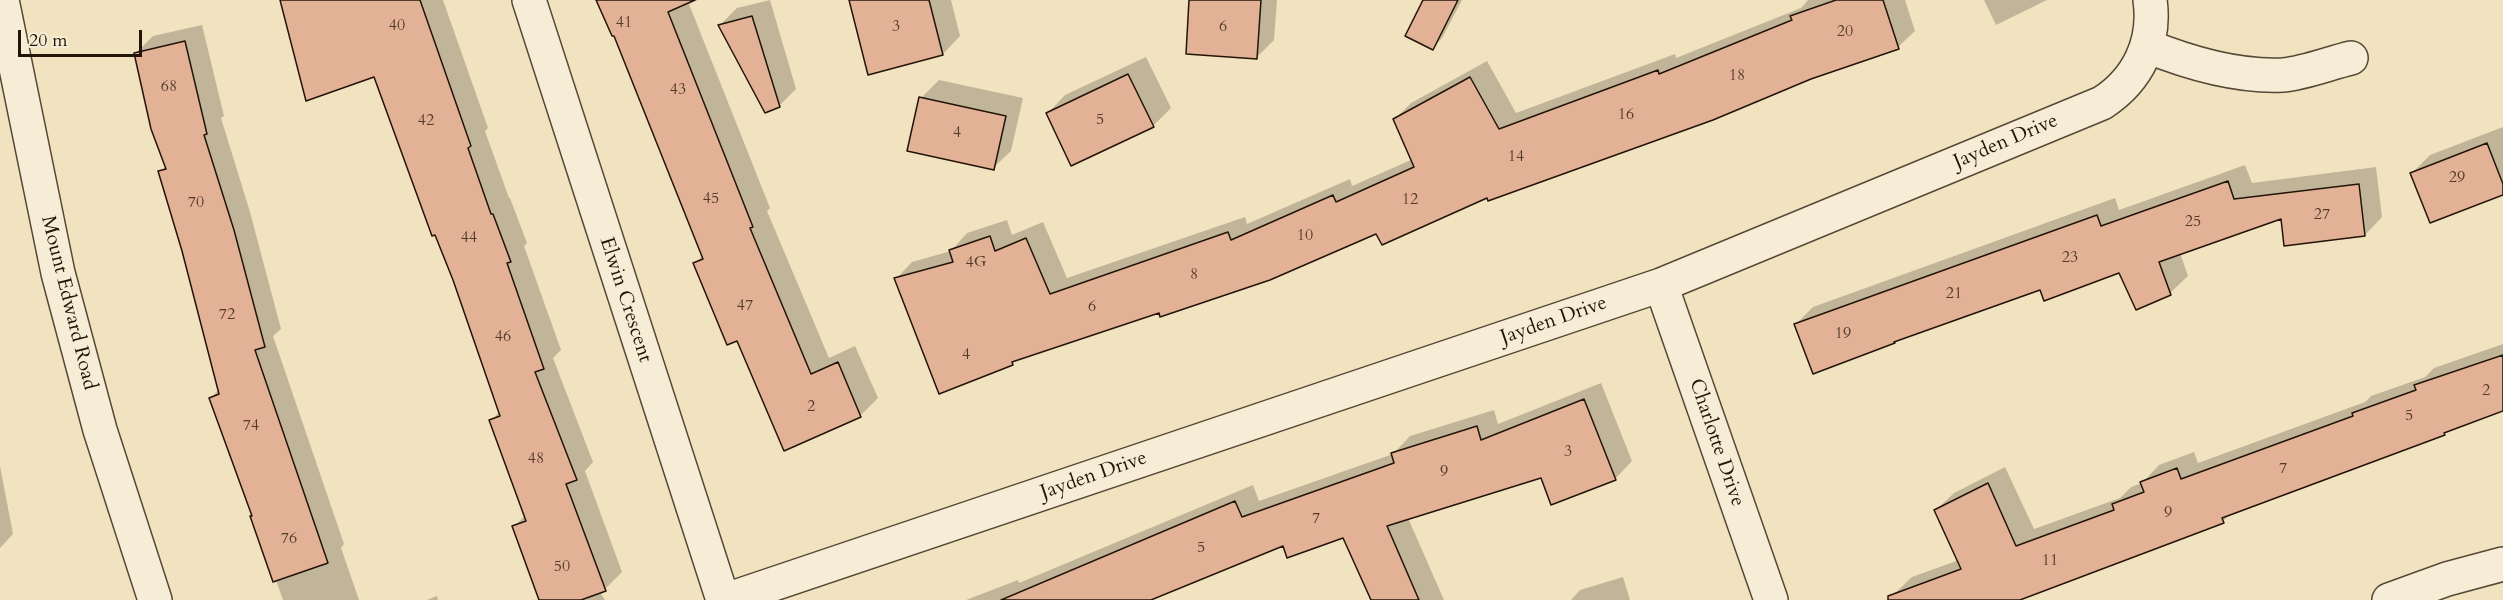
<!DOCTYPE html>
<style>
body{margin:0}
#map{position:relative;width:2503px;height:600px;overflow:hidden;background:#f2e3c0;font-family:Cardo,serif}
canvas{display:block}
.scale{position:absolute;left:18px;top:30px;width:124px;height:27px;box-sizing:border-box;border:3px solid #221408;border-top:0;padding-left:8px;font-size:18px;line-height:21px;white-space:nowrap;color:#221408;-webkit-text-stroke:4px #f7edd6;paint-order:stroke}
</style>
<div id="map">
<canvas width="2503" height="600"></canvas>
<div class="scale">20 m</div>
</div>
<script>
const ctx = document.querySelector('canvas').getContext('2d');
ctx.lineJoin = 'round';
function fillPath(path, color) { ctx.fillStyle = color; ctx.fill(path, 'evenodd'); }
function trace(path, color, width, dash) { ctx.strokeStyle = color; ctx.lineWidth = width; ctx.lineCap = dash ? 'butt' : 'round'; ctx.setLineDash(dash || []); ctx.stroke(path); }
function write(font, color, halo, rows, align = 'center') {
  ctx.font = font + ' Cardo,serif'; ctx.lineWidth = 6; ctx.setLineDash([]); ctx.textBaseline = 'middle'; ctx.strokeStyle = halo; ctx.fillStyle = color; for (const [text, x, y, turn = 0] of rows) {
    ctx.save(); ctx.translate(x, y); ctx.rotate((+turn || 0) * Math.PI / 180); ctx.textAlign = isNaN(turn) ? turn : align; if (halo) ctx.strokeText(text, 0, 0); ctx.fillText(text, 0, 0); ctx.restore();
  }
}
fillPath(new Path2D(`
 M281,0H443L488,128L485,131L509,198H510L527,243L524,246L561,350L553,358L593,462L585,471L622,572L605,589L599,591L605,600H541L514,526L526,515L491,421L500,411L455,279L375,75Z
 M598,0H698L689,4L770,208L767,211L829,358L855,346L878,398L860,416L737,339L695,264L703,255L614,34Z
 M770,0L796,89L779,106L720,25L737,8Z
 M851,0H951L960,36L943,54L870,73Z
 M1191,0H1277L1274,40L1257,57Z
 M1425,0H1462L1442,38L1433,48Z
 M1808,0H1905L1915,31L1898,47L1488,196L1377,232L1160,311L1017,359L1012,364L896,279L912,262L951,251L967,233L1007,220L1012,235L1043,222L1067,278L1245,217L1247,224L1350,179L1352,186L1413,159L1394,120L1411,103L1487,61L1516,113L1675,54L1676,58L1801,8Z
 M1984,0H2047L1996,25Z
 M202,25L224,116L221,118L250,212L281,329L273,336L344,544L341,548L359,600H283L211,398L219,389L183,251L160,172L167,165L136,53L153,36Z
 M1146,57L1171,108L1153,126L1048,113L1065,95Z
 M939,80L1023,98L1011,151L993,168L921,98Z
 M2503,127V193L2412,173L2430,155Z
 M2245,165L2252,183L2376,167L2382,217L2365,235L2282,217L2180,253L2188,276L2170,293L2137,308L2120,271L2041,288L1897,339L1894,342L1814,372L1796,324L1813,307L2115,198L2119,210Z
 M2503,344V410L2334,474L2329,479L2231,514L2223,521L2014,600H1896L1894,594L1912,577L1959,560L1936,510L1954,493L2005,467L2034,529L2120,498L2131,487L2142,483L2159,465L2194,452L2198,463L2365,402L2371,396L2425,377L2434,368Z
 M1601,383L1632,461L1615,479L1542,476L1408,518L1444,600H1373L1344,536L1284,544L1130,600H966L1018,580L1019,583L1253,485L1259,501L1393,454L1410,436L1494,410L1498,424Z
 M0,466L13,534L0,548Z
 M1623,577L1630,600H1571L1580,590Z
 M437,596L438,600H427Z`), '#0003');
const building = new Path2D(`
 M280,0H420L471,146L468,148L491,214H493L511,262L507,263L544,369L535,372L577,480L566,484L606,591L581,600H539L512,526L526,521L489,420L500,416L453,280L435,235L432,236L374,77L306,101Z
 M596,0H695L668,12L753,227L750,228L811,374L838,362L861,417L784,451L737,341L727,345L693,263L703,259L614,36H612Z
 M849,0H929L943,55L868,75Z
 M1189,0H1261L1257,59L1186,54Z
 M1423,0H1458L1433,50L1405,36Z
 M1836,0H1883L1899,49L1811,79L1713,120L1488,201L1487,198L1382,245L1376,234L1270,280L1160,317L1159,313L1012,362L1013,365L939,394L894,278L953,262L949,250L990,236L995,251L1026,238L1050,294L1228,232L1231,240L1333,195L1336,202L1414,167L1393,119L1470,77L1499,129L1658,70L1659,74L1792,20L1790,16Z
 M752,16L780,107L765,113L718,25Z
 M185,41L207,134L204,135L234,230L265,347L255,350L328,563L273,582L250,516H252L209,398L219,394L182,251L158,171L166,169L151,129L134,53Z
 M1128,74L1154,127L1071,166L1046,113Z
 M919,97L1006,116L994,170L907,151Z
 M2487,143L2503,184V195L2430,223L2410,173Z
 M2228,181L2234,199L2359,184L2365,236L2284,246L2281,219L2159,262L2171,295L2136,310L2119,273L2044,301L2040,290L1894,342L1895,343L1813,374L1794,324L2097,215L2101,226Z
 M2503,355V411L2444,433L2445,435L2222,518L2224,523L2020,600H1888V596L1961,569L1934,510L1988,483L2016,546L2114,510L2112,504L2144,492L2140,482L2177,468L2181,479L2353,416L2352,413L2416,390L2414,385Z
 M1584,399L1616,480L1551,505L1541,478L1387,526L1419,600H1371L1343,538L1287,558L1283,546L1151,600H1001L1235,501L1242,517L1394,463L1391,453L1477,426L1481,440Z`);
fillPath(building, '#e3b195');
trace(building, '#221408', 1.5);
const minor = new Path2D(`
 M2,0L58,273L100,430L155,600
 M529,0L723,600
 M2147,46C2189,63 2238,77 2283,75C2305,73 2330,63 2351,58
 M1661,285L1771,600
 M726,600L1661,285L2102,103C2138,80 2156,42 2150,0
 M2389,600L2447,579L2503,564`);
trace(minor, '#564836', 36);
trace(minor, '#f7edd6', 33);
write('16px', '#523b2b', null, [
 ["41",624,23],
 ["40",397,26],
 ["3",896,27],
 ["6",1223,27],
 ["20",1845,32],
 ["18",1737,76],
 ["68",169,87],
 ["43",678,90],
 ["16",1626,115],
 ["5",1100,120],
 ["42",426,121],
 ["4",957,133],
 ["14",1516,157],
 ["29",2457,178],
 ["45",711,199],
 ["12",1410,200],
 ["70",196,203],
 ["27",2322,215],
 ["25",2193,222],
 ["10",1305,236],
 ["44",469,238],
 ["23",2070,258],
 ["4G",976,263],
 ["8",1194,275],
 ["21",1954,294],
 ["47",745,306],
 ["6",1092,307],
 ["72",227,315],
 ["19",1843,334],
 ["46",503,337],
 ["4",966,355],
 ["2",2486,391],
 ["2",811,407],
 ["5",2409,416],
 ["74",251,426],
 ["3",1568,452],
 ["48",536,459],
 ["7",2283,469],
 ["9",1444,472],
 ["9",2168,513],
 ["7",1316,519],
 ["76",289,539],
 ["5",1201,548],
 ["11",2050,561],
 ["50",562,567]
]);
write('20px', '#221408', '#f7edd6', [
 ["Jayden Drive",2006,142,-23],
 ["Elwin Crescent",625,300,72],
 ["Mount Edward Road",68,303,76],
 ["Jayden Drive",1554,321,-19],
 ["Charlotte Drive",1716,443,71],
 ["Jayden Drive",1094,476,-19]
]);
</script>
